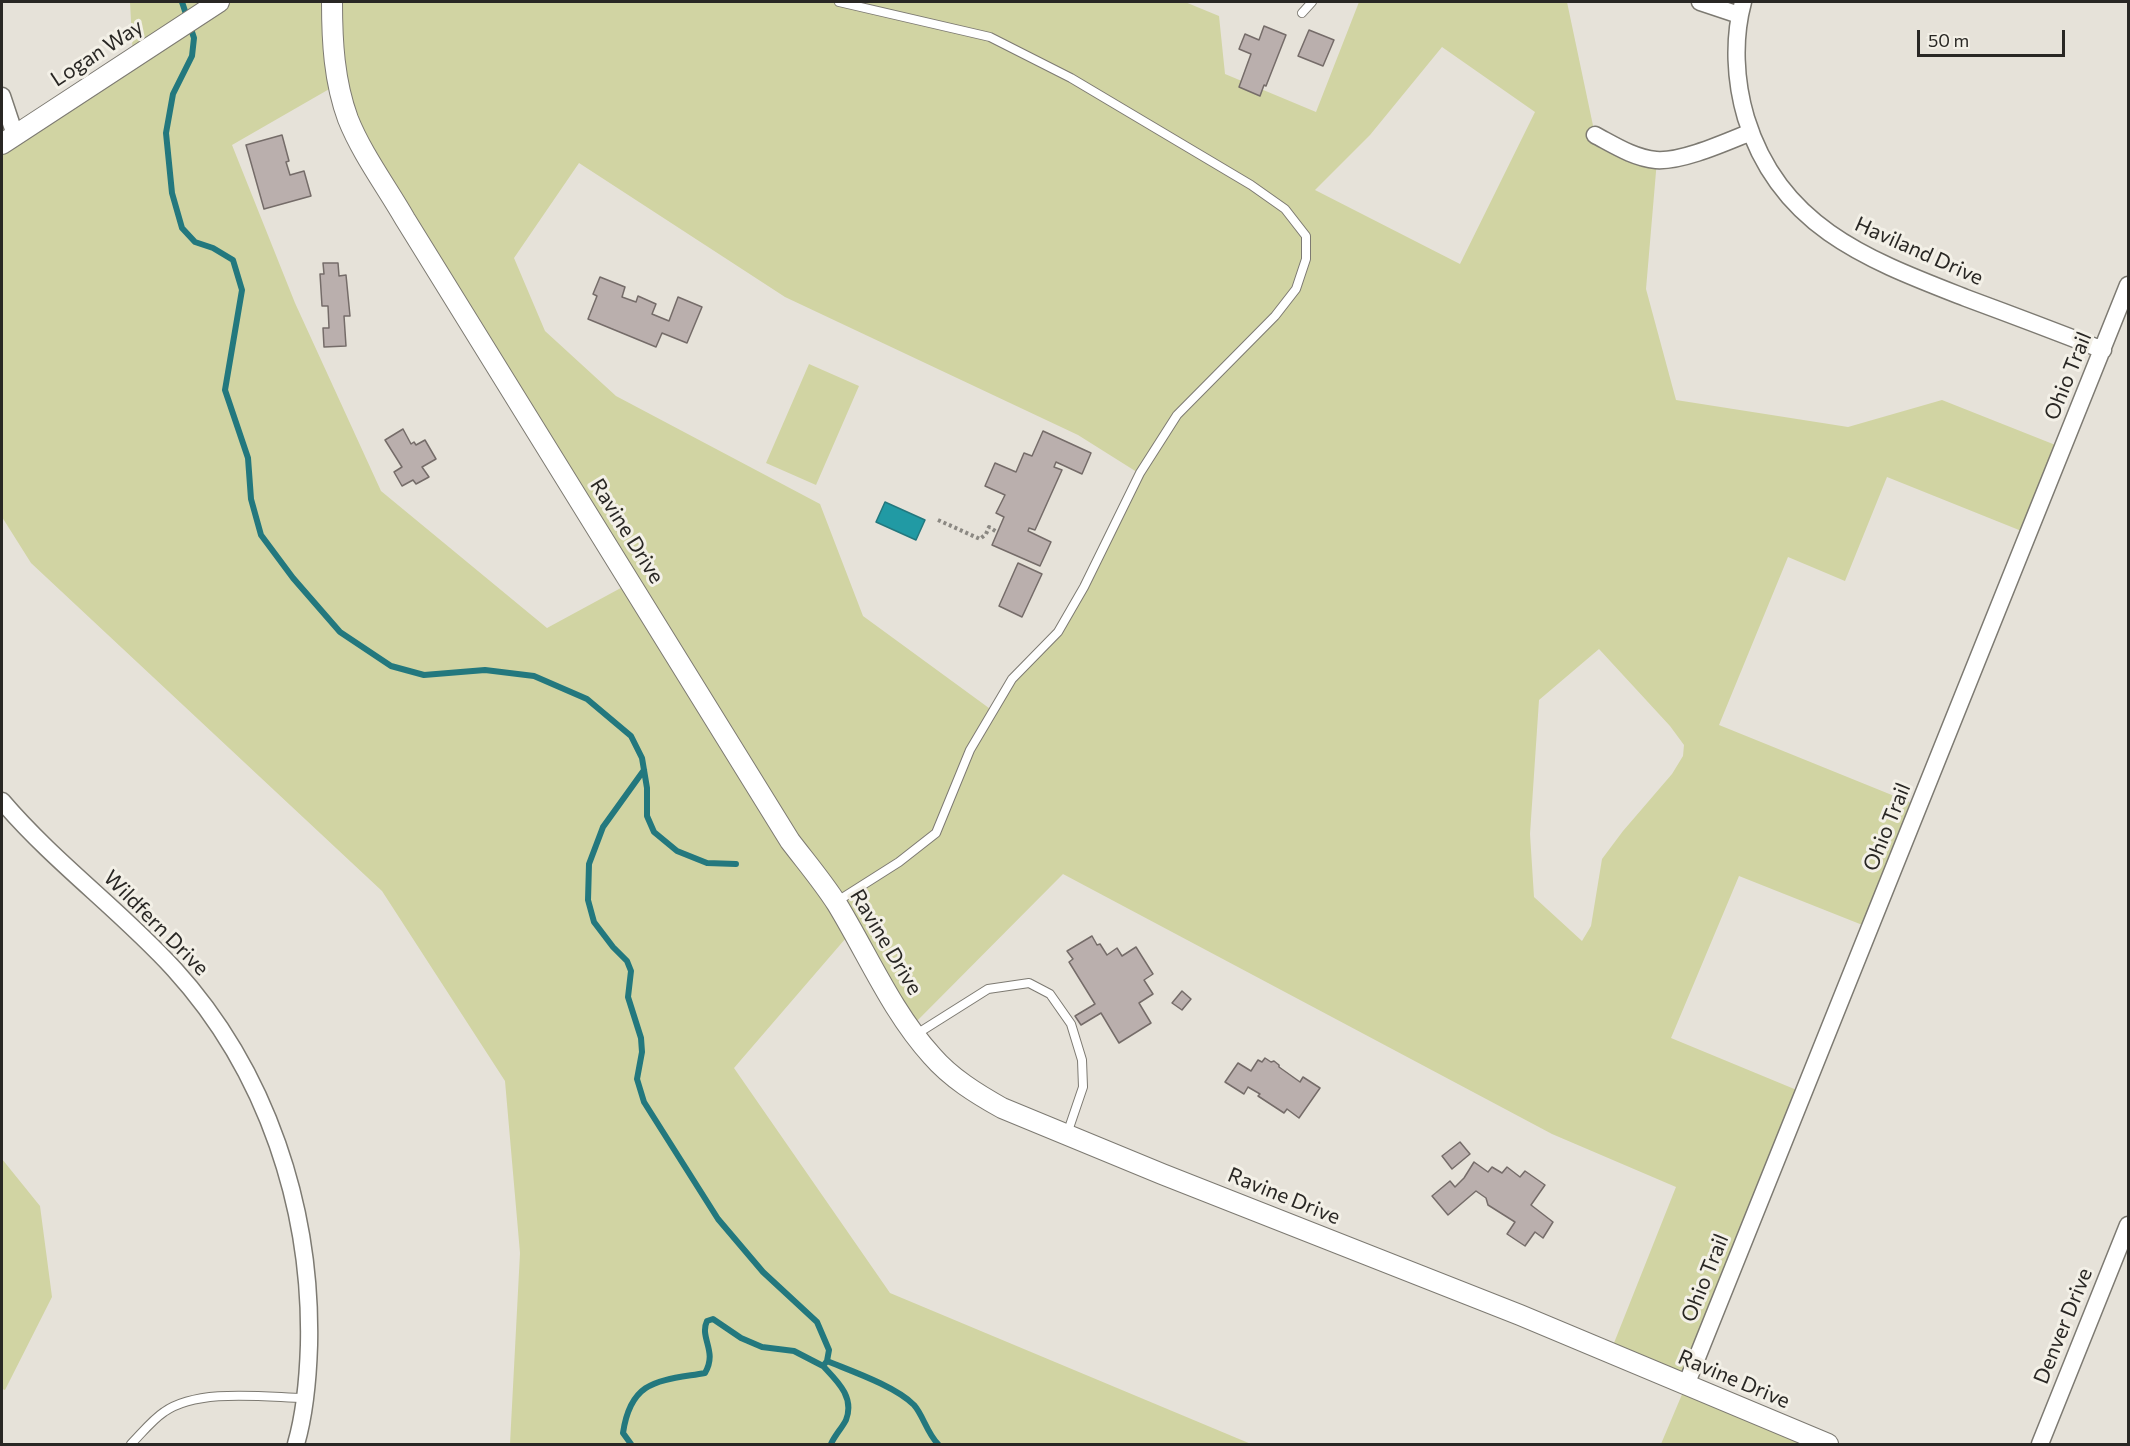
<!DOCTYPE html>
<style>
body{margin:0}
#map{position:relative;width:2130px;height:1446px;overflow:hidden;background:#e6e2d9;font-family:Commissioner,sans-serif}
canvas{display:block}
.frame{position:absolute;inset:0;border:3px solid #292724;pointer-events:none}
.scale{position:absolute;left:1917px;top:30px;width:148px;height:27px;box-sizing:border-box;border:3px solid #292724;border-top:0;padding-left:8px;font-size:18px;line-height:21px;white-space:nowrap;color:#292724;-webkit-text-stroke:4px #f3f0e7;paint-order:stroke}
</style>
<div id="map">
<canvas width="2130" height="1446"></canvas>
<div class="frame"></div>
<div class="scale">50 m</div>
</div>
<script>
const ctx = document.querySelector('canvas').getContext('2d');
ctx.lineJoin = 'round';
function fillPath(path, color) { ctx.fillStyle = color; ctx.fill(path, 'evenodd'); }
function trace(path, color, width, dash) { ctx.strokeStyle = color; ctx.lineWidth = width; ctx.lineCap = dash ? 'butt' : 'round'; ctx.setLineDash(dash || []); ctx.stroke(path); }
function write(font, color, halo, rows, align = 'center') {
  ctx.font = font + ' Commissioner,sans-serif'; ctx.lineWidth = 6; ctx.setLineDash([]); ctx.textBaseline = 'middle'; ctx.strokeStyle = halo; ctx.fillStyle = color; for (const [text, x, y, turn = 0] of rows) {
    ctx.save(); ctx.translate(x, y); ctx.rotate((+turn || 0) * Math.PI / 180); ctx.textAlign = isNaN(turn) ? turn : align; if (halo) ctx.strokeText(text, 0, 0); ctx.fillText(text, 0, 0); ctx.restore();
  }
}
fillPath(new Path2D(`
 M130,2H1185L1219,16L1225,74L1316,112L1359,2H1567L1595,135L1657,160L1646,289L1676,400L1848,427L1942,400L2063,448L2029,534L1887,477L1845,581L1788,557L1719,725L1919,806L1870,928L1739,876L1671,1038L1804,1093L1687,1385L1828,1444H1661L1686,1385L1610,1353L1676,1187L1552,1134L1063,874L909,1029L852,931L734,1068L890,1293L1251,1444H510L520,1253L505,1081L382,891L31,563L2,517V144L133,58ZM1442,47L1535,112L1460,264L1315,190L1370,135ZM338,84L405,219L630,583L547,628L381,491L295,303L232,145ZM579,163L785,297L1078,435L1140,474L1058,632L1012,679L993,711L863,616L820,504L616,396L545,331L514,258ZM1599,649L1670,726L1684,745L1683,756L1672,774L1623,831L1602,859L1591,926L1582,941L1534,897L1530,834L1539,700Z
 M809,364L859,386L816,485L766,463Z
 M2,1159L40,1206L52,1297L5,1390L2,1389Z`), '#d1d4a3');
const water = new Path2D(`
 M885,502L925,520L916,540L876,522Z`);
fillPath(water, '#219aa4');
trace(water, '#23787e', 1.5);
trace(new Path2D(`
 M182,2L194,38L192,56L173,94L166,133L172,193L182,228L195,242L213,248L233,260L242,290L225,390L248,458L251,499L261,535L293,578L340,632L391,666L424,675L485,670L534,676L587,699L631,736L642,758L647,788V816L654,832L677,851L707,863L736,864
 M644,770L603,827L589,864L588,900L594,922L613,947L627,961L631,971L628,997L641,1038L642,1052L637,1079L644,1102L718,1219L763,1272L817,1322L829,1350L827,1361L823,1366C837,1381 855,1397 846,1420C842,1428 835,1435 831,1444
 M827,1361C851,1371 895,1386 914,1405C923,1415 927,1433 938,1444
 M631,1444L623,1433C631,1379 659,1381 705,1373C718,1351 699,1338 707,1321L713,1319L741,1338L762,1347L794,1351L823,1366`), '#23787e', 6);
const building = new Path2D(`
 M1264,26L1286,35L1266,86L1264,85L1260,96L1239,87L1251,54L1239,49L1245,34L1259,40Z
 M1309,30L1334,40L1323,66L1298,56Z
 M282,135L289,161L286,162L290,175L304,171L311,196L264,209L246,145Z
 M323,263H338L339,276L346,275L350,316H344L346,346L324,347L323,328H329L328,306H322L320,274H324Z
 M600,277L625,287L622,297L636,302L638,296L656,304L652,314L669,321L678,297L702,307L687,343L662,333L656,347L588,319L597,296L593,294Z
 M403,429L411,444L414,442L416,445L425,440L436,459L422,467L429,477L416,484L413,480L402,486L394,472L402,467L385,440Z
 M1043,431L1091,453L1082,474L1056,462L1054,467L1062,470L1035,530L1029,528L1028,531L1051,542L1040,566L992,545L1004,517L996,513L1005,495L985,486L995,463L1016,472L1024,453L1032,456Z
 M1018,563L1042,574L1022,617L999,606Z
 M1092,936L1097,945L1100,944L1107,955L1117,948L1122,956L1136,947L1153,974L1144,980L1153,994L1139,1003L1151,1023L1119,1043L1101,1013L1081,1025L1075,1016L1095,1004L1069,962L1073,959L1067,951Z
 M1182,991L1191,999L1182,1010L1172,1003Z
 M1265,1058L1271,1062L1274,1061L1279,1065V1067L1300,1082L1303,1077L1320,1088L1299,1118L1287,1109L1284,1113L1258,1096L1260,1094L1248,1087L1244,1094L1225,1082L1238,1063L1251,1071L1258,1060L1262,1062Z
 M1460,1142L1470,1154L1452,1169L1442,1156Z
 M1474,1162L1488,1172L1492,1167L1502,1173L1507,1167L1520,1177L1525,1171L1545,1185L1531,1205L1553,1222L1543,1238L1535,1232L1525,1246L1507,1234L1515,1222L1488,1205L1486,1198L1476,1191L1448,1215L1432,1196L1450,1181L1455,1187L1464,1178Z`);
fillPath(building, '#baafad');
trace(building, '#756c69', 1.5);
const service = new Path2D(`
 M1302,13L1312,2
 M836,902L899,862L936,833L970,750L1012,679L1058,632L1084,587L1140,473L1177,415L1275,316L1296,289L1306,259V236L1285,209L1251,185L1071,78L990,37L839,2
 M915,1035L988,989L1029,983L1050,994L1071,1024L1082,1060L1083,1087L1067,1134
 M131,1444C141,1434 152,1420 164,1412C198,1388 264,1397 304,1398`);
const minor = new Path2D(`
 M1700,2L1739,15
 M1743,2C1733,39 1735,81 1746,118C1780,228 1869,260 1966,298C2012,315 2057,332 2103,350
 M2,96L15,135
 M1595,135C1614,145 1634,158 1656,160C1682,162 1726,142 1751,132
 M2,801C54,862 120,910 174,969C267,1071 312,1209 309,1345C308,1378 305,1413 296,1444
 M1686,1385L2128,285
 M2040,1444L2128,1225`);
const tertiary = new Path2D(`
 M332,2C332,41 334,81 348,119C362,154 386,186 405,219L790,841C806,862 823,882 837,904C868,955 892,1012 932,1056C951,1078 977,1094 1002,1108L1162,1174L1520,1315L1828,1444
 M2,144L219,2`);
trace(service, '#7d7a72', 10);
trace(minor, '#7d7a72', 19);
trace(tertiary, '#7d7a72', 22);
trace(new Path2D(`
 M938,520L980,539L986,534L989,527L997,532`), '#8b8882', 4, [3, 3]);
trace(service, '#fff', 8);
trace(minor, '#fff', 16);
trace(tertiary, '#fff', 20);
write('21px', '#292724', '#f3f0e7', [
 ["Logan Way",97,53,-33],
 ["Haviland Drive",1919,251,24],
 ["Ohio Trail",2068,376,-68],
 ["Ravine Drive",627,531,58],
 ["Ohio Trail",1887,827,-68],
 ["Wildfern Drive",156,923,45],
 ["Ravine Drive",886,942,59],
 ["Ravine Drive",1284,1196,22],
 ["Ohio Trail",1705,1278,-68],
 ["Denver Drive",2063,1326,-68],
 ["Ravine Drive",1734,1379,23]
]);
</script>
